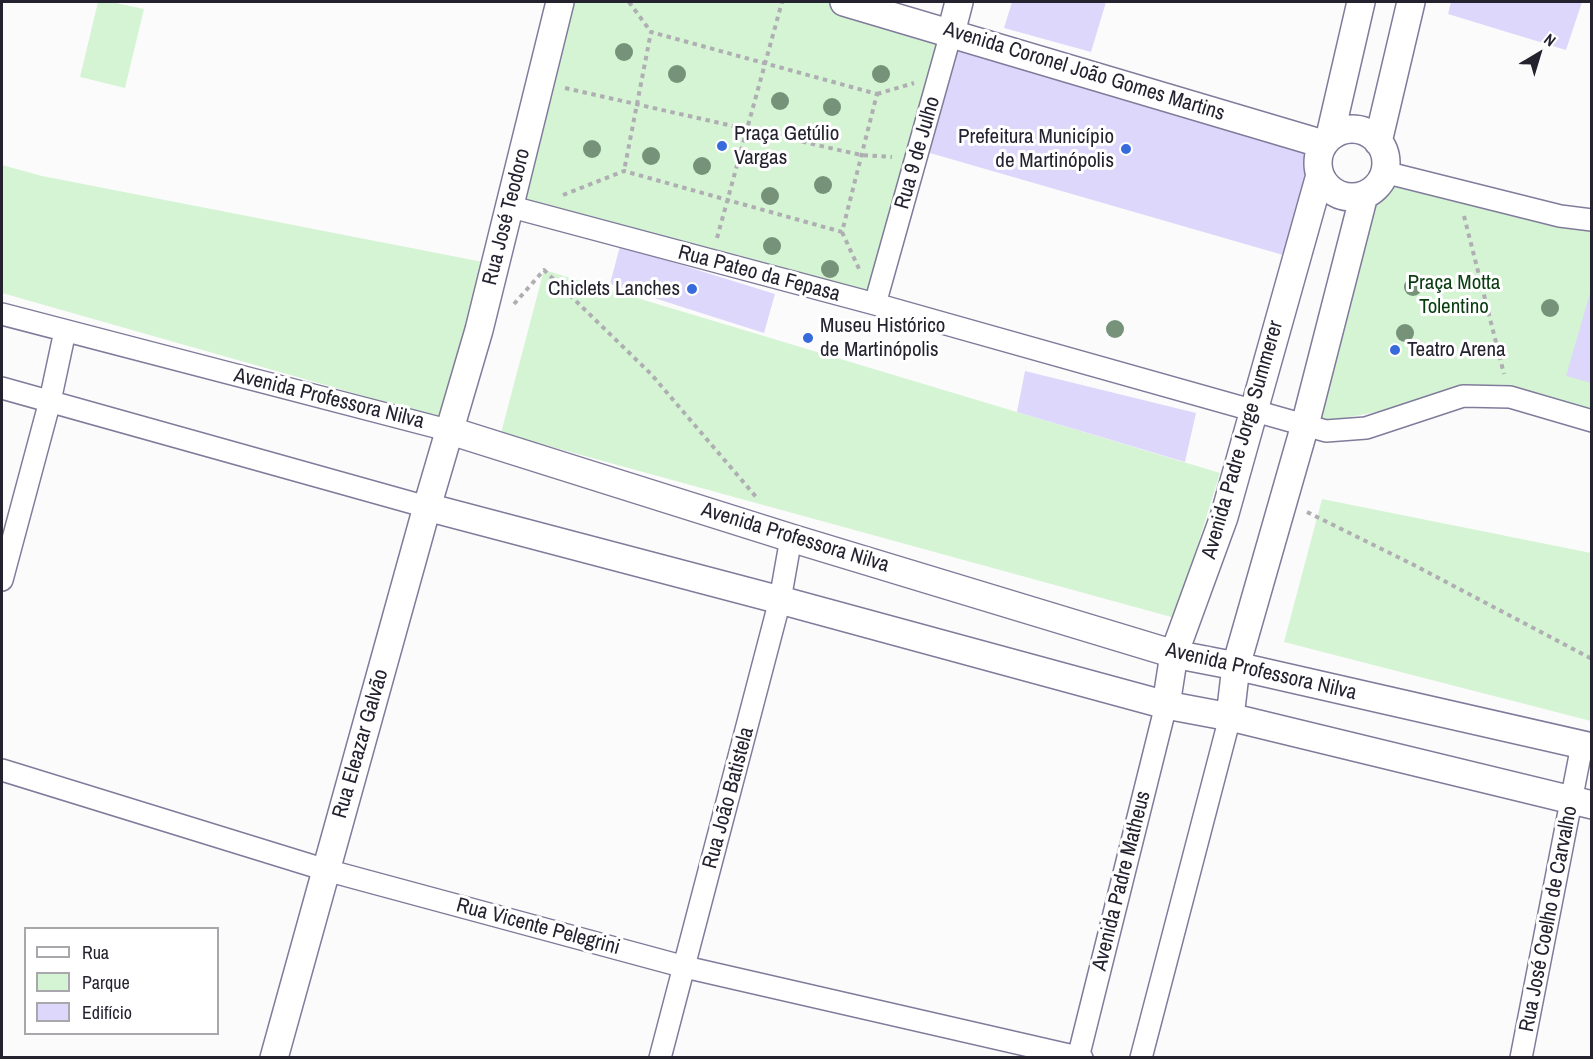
<!DOCTYPE html>
<meta charset="utf-8">
<style>
body{margin:0}
#map{position:relative;width:1593px;height:1059px;overflow:hidden;background:#fbfbfb;font-family:"Archivo Narrow",sans-serif}
canvas{display:block}
.frame{position:absolute;inset:0;border:3px solid #24222f;pointer-events:none}
.legend{position:absolute;left:24px;top:927px;width:195px;height:108px;box-sizing:border-box;background:#fff;border:2px solid #a7a7ac;margin:0;padding:8px 10px;list-style:none;font-size:18px;color:#24222f}
.legend li{display:flex;align-items:center;gap:12px;height:30px}
.legend b{width:30px;border:2px solid #a7a7ac}
.north{position:absolute;left:1509px;top:24px;width:60px;height:60px;-webkit-text-stroke:4px #fff;paint-order:stroke;rotate:38deg;font-size:16px;font-weight:700;line-height:24px;text-align:center;color:#24222f}
.north::after{content:'';display:block;margin:auto;width:21px;height:27px;background:#24222f;clip-path:polygon(50% 0,100% 100%,50% 72%,0 100%)}
</style>
<div id="map">
<canvas width="1593" height="1059"></canvas>
<div class="frame"></div>
<ul class="legend">
<li><b style="height:8px;background:#fff"></b>Rua</li>
<li><b style="height:16px;background:#d5f4d4"></b>Parque</li>
<li><b style="height:16px;background:#ddd7fb"></b>Edifício</li>
</ul>
<div class="north">N</div>
</div>
<script>
const ctx = document.querySelector('canvas').getContext('2d');
ctx.lineJoin = 'round';
function fillPath(path, color) { ctx.fillStyle = color; ctx.fill(path, 'evenodd'); }
function trace(path, color, width, dash) { ctx.strokeStyle = color; ctx.lineWidth = width; ctx.lineCap = dash ? 'butt' : 'round'; ctx.setLineDash(dash || []); ctx.stroke(path); }
function write(font, color, halo, rows, align = 'center') {
  ctx.font = font + ' "Archivo Narrow",sans-serif'; ctx.lineWidth = 6; ctx.setLineDash([]); ctx.textBaseline = 'middle'; ctx.strokeStyle = halo; ctx.fillStyle = color; for (const [text, x, y, turn = 0] of rows) {
    ctx.save(); ctx.translate(x, y); ctx.rotate((+turn || 0) * Math.PI / 180); ctx.textAlign = isNaN(turn) ? turn : align; if (halo) ctx.strokeText(text, 0, 0); ctx.fillText(text, 0, 0); ctx.restore();
  }
}
fillPath(new Path2D(`
 M98,2H111L144,9L125,88L80,77Z
 M560,2H844L951,33L875,304L508,206Z
 M2,165L42,176L488,263L445,419L2,293Z
 M1384,172L1591,222V421L1463,396L1306,425Z
 M544,270L1220,473L1175,618L501,433Z
 M1322,499L1591,553V721L1284,642Z`), '#d5f4d4');
fillPath(new Path2D(`
 M1012,2H1106L1091,52L1004,28Z
 M1451,2H1582L1566,50L1448,14Z
 M951,33L1323,144L1290,257L930,153Z
 M620,246L775,294L764,333L610,284Z
 M1592,286V383L1566,376Z
 M1025,371L1196,413L1185,462L1017,412Z`), '#ddd7fb');
const minor = new Path2D(`
 M1384,172L1560,216L1592,220
 M508,206L875,304L1326,431L1366,428L1463,396L1510,397L1592,421
 M875,304L951,33
 M2,314L451,431
 M2,388L427,507
 M2,580L50,401L65,331
 M2,770L326,870L685,967L1082,1058
 M660,1058L780,600L791,538
 M1078,1058L1166,705
 M1141,1058L1230,717
 M1521,1058L1582,745`);
const tertiary = new Path2D(`
 M844,2L1323,144
 M951,33L959,2
 M1318 163a34 34 0 1 1 68 0a34 34 0 1 1-68 0Z
 M1330,136L1361,2
 M1378,142L1411,2
 M451,431L791,538L1174,654L1236,666L1592,747
 M427,507L780,600L1166,705L1230,717L1592,805
 M1166,705L1174,654L1224,517L1320,175
 M1230,717L1236,666L1305,425L1364,195
 M274,1058L427,507L479,330L560,2`);
trace(minor, '#817b9b', 24);
trace(tertiary, '#817b9b', 30);
trace(new Path2D(`
 M629,2L651,32
 M565,88L861,155L892,157
 M877,94L914,83
 M563,195L624,171L842,232L877,94L651,32L624,171
 M1464,216L1504,374
 M842,232L860,271
 M717,238L782,2
 M514,304L544,270L651,374L757,498
 M1307,512L1412,564L1592,659`), '#afafb3', 4, [4.5, 4.5]);
trace(minor, '#fff', 21);
trace(tertiary, '#fff', 27);
ctx.fillStyle = '#76937a';
for (const [x, y] of [
 [624,52],
 [677,74],
 [881,74],
 [780,101],
 [832,107],
 [592,149],
 [651,156],
 [702,166],
 [823,185],
 [770,196],
 [772,246],
 [830,269],
 [1413,287],
 [1550,308],
 [1115,329],
 [1405,333]
]) { ctx.beginPath(); ctx.arc(x, y, 9, 0, 2 * Math.PI); ctx.fill(); }
for (const [x, y, r, color] of [
 [722,146,6,"#376bdb"],
 [1126,149,6,"#376bdb"],
 [692,289,6,"#376bdb"],
 [808,338,6,"#376bdb"],
 [1395,350,6,"#376bdb"]
]) { const dot = new Path2D(); dot.arc(x, y, r, 0, 2 * Math.PI); ctx.fillStyle = color; ctx.fill(dot); trace(dot, '#fff', 2); }
write('21px', '#24222f', '#fff', [
 ["Avenida Coronel João Gomes Martins",1084,72,17],
 ["Rua 9 de Julho",918,153,-74],
 ["Rua José Teodoro",507,217,-76],
 ["Rua Pateo da Fepasa",759,274,15],
 ["Avenida Professora Nilva",329,399,14],
 ["Avenida Padre Jorge Summerer",1243,440,-74],
 ["Avenida Professora Nilva",795,538,17],
 ["Avenida Professora Nilva",1261,672,13],
 ["Rua Eleazar Galvão",361,744,-74],
 ["Rua João Batistela",729,798,-75],
 ["Avenida Padre Matheus",1122,881,-76],
 ["Rua José Coelho de Carvalho",1549,919,-79],
 ["Rua Vicente Pelegrini",538,927,15]
]);
write('21px', '#24222f', '#fff', [
 ["Praça Getúlio",734,134],
 ["Vargas",734,158],
 ["Prefeitura Município",1114,137,"right"],
 ["de Martinópolis",1114,161,"right"],
 ["Chiclets Lanches",680,289,"right"],
 ["Museu Histórico",820,326],
 ["de Martinópolis",820,350],
 ["Teatro Arena",1407,350]
], 'left');
write('21px', '#0a3e10', '#fff', [
 ["Praça Motta",1454,283],
 ["Tolentino",1454,307]
]);
</script>
